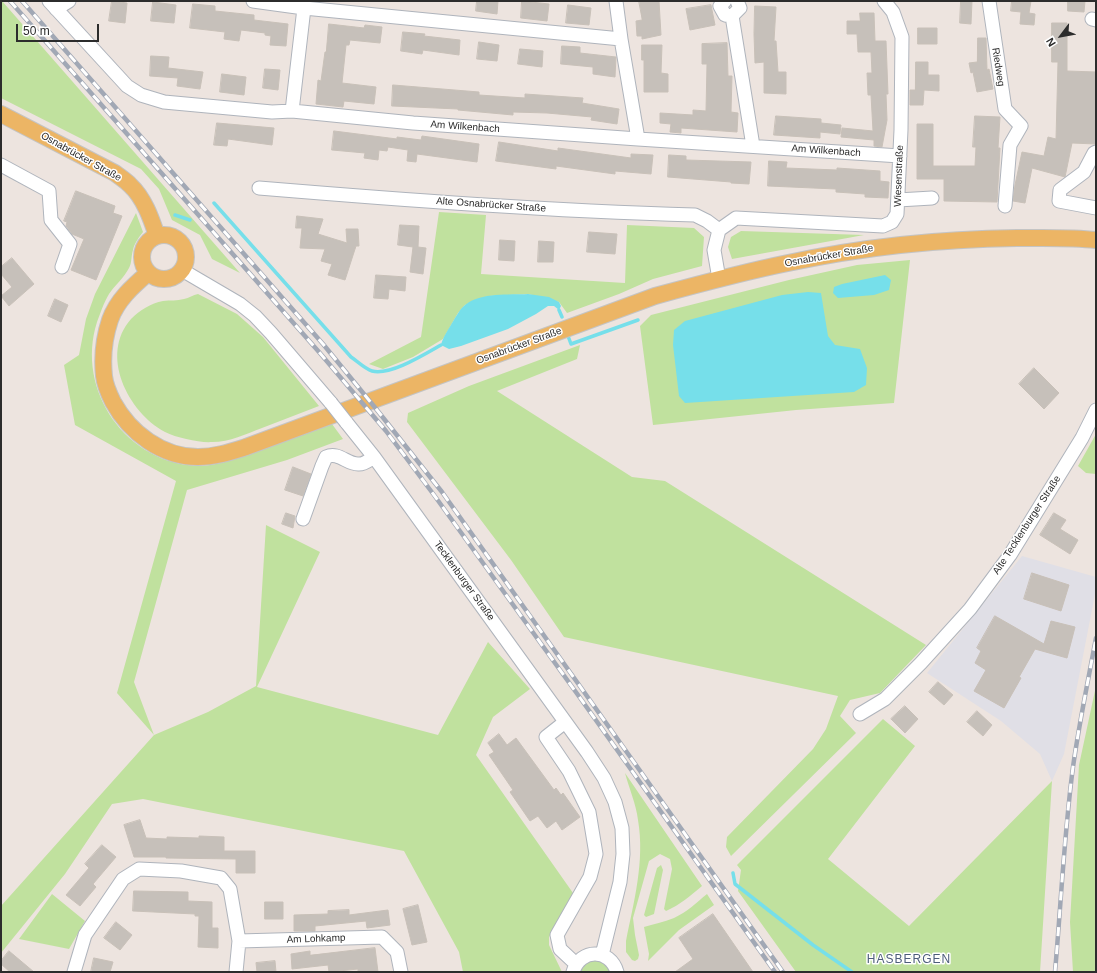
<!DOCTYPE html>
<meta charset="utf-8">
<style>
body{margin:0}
#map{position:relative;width:1097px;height:973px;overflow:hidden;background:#ede4df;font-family:Helvetica,sans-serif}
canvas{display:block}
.frame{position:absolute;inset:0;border:2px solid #2c2c2c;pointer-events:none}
.north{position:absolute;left:1041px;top:16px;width:40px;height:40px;-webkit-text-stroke:3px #fff;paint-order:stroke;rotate:238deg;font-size:11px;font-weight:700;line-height:16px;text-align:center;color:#2c2c2c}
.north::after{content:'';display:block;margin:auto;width:14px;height:18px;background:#2c2c2c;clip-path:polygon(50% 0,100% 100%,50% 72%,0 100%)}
.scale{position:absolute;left:16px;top:24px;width:83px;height:18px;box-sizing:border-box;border:2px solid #2c2c2c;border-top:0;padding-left:5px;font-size:12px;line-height:14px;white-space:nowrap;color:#2c2c2c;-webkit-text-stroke:3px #fff;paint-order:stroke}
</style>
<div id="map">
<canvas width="1097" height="973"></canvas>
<div class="frame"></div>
<div class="north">N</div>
<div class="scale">50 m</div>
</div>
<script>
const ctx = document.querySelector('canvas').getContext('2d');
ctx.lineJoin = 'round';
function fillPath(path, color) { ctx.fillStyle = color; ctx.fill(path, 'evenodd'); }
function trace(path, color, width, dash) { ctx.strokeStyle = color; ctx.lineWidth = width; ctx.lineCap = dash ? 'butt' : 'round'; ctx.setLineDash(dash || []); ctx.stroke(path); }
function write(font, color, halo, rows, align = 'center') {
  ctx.font = font + ' Helvetica,sans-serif'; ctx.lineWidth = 3; ctx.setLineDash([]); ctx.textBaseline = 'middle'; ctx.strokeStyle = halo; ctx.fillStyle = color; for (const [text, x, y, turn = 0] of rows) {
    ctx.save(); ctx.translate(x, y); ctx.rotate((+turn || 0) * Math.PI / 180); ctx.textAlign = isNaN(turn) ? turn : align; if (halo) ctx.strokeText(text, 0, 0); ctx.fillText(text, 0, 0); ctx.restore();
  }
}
fillPath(new Path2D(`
 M1022,556L1096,577V589L1064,754L1052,781L1040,754L1001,721L927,673Z`), '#e0dfe6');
fillPath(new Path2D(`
 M1,1H2L240,273L212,259L200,235L172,220L159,189L141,169L1,98Z
 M439,212L486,215L481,274L625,283L627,225L694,228L704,237L702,266L653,279L619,294L567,313L559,302L528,294L489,296L475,300L465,305L458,313L443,339L413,357L383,369L369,364L421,337Z
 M136,213L143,232C139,237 134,244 133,250C131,256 132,263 129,268C124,278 115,285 109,294C104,302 100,314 97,322C75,391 127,464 199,466C220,466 241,456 261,449C284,441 308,432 332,424L343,439L287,460L187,490L134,682L154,735L208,712L256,686L266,525L320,552L257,687L438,735L488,642L530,689L493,717L476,755L573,893L549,937V945L562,972H463L459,952L404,851L143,799L112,804L65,874L1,953V906L154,735L117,693L176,481L75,425L64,365L79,355L86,319L95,294Z
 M741,231L864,235L732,259L728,247L731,237Z
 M910,260L894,403L796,410L653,425L640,326L651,315L789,280L857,265Z
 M198,294L237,314L263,337L319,406C300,413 281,421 262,428C246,434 230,442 212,442C200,443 177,438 165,432C128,412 99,355 131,319C139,311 151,303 163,301C170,300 177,301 184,299C189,298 193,295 198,294Z
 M580,345L577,359L497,391L632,477L665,481L926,645L880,693L850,700L840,716L856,733L731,856L726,847L727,837L813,749L826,729L838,696L564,637L511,560L407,422L408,413L469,386Z
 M1096,434V474L1086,473L1078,466Z
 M1096,686V972H1073L1070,922L1079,765Z
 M883,719L915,746L828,859L909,926L1052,781L1040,972H796L738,891L741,870L737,865Z
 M625,773L702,886C690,896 680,905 666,911L664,909L672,869L670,859L660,854L649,861L633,918L635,935L639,955L638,959L635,961L632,960L626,952V941C634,901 645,861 638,820C636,804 629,788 625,773Z
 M661,865L663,870L654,914L646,917L644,915L657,868Z
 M52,894L85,921L69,949L19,939Z
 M707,894L714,905L679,930L648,961L649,954L644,927C653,924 664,922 674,918C687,912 696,903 707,894Z
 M600,959L612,972H581C584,962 591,961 600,959Z`), '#c0e19e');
fillPath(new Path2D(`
 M885,275L891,280L889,290L874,295L838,298L833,293L834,287L842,284Z
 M808,292L821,293L828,336L835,345L860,349L867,368L866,385L854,392L685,403L679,396L673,345L674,330L685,321L782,295Z
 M528,294L549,297L559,302L561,306L559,310L554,306H548L536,314L508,329L461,346L449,349L441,345C443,337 448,330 452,323C456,317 459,310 465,305C481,292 509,295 528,294Z`), '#76dfea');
trace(new Path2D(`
 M214,203L351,357C357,361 365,369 372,371C390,376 425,354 441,345
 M175,215L190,220
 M559,310L562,317
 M568,336L571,344L638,320
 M733,873L735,884L813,945L852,972`), '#76dfea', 3.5);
const building = new Path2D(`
 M112,1L127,3L125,23L109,21Z
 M477,1H498L497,14L476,11Z
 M522,1L549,4L547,21L521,18Z
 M639,1H659L661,35L642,39V36H637L636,21L642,20Z
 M961,1H972L971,24L960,23Z
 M1012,1H1031L1029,13L1035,14L1034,25L1020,24L1021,12L1011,11Z
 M1068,1H1085L1084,12L1068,11Z
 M153,2L176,5L174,23L151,21Z
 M193,4L215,6V11L254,15V20L288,24L286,46L270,45L271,36L265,35V33L241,30L239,41L224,39L225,32L190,28Z
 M568,5L591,8L589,25L566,23Z
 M711,5L715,25L690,30L686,9Z
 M755,6L776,7L774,41H776L778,72H786V94L764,93V62L755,63L754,34Z
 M860,13H874L875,41H886L888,94H886L887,120L882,147L874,146V140L841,137L842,128L873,131L871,95H868L867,73H872L871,52H858L857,34H847V21H860Z
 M1052,23H1067V71L1096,72V144L1072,143L1065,177L1032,168L1025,203L1013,201L1015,185L1022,152L1044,156L1048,137L1056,139L1058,62H1052Z
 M329,24L364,28L365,25L382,27L380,43L350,40L349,45H346L342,83L376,87L374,104L344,101L343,107L316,104L318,80L321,81L325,52H326Z
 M918,28H937V44H918Z
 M403,32L425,34L424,36L460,40L459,55L423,50L422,54L401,51Z
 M978,38H986L987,70L989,69L993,89L977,92L973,72L971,73L969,63L977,62Z
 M479,42L499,45L497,61L477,59Z
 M727,43L728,76H732L731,112L738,113L737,132L681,128V133L670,132L671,124L660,123V113L693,115V110L706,111L707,64H702V44Z
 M642,45H662L661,73L668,74V92H644V60H642Z
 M562,46L580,47V53L616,57L615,77L593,74V67L561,64Z
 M520,49L543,51L542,67L518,64Z
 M151,56L169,57L168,68L203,72L200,89L177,86L178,78L150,76Z
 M916,62H928V75H939V91L924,90L923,105H910V90H915Z
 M265,69L280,70L278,90L263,88Z
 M222,74L246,77L244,95L220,92Z
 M393,85L479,92V95L525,98V94L583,98L582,103L619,109L617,124L591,120L592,117L547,113L513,112V115L458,110V109L392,106Z
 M776,116L821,119V123L841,125L840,134L820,132V138L774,135Z
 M975,116L1000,117L998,148H1000L997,202L944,201V179H917V124H933V166H975L976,147H973Z
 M217,123L274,128L272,145L228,139L227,146L214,145Z
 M334,131L397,139V137L421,140L422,136L479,144L477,162L417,154L416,162L407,161L408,150L388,147L387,151L379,150L378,160L364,158L365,153L332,150Z
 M499,142L558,151V148L631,158V154L653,155L651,174L615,171V174L556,166V169L496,161Z
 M669,155L686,156V160L751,162L749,184L731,183V182L668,177Z
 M769,161L787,162L786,168L837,170V168L880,171V181L889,182L888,198L865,197V194L836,192V189L768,186Z
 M76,191L115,206L113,213L122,216L96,280L71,270L84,239L72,234L66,226L67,222L64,221Z
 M297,216L323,219L318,234L347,243L346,229H358L359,246H356L345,280L328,275L332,264L321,261L325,249L300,248L302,228H296Z
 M400,225L419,226L418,247L426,248L423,274L410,272L413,247L398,245Z
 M589,232L617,234L615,254L587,252Z
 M500,240L515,241L514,261L499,260Z
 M539,241L554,242L553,262H538Z
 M12,258L34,284L9,306L1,296L12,287L1,274V267Z
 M376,275L406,277L405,291L389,289L388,299L374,298Z
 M55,299L68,305L61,322L48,316Z
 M1034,368L1059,393L1044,409L1019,384Z
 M293,467L311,474L303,496L285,490Z
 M286,513L295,516L293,528L282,524Z
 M1054,513L1066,520L1060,529L1078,540L1070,554L1040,535Z
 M1032,573L1069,585L1061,611L1024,599Z
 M995,616L1044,644L1051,621L1075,627L1067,658L1035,649L1019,677L1021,678L1004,708L974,691L986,670L975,663L981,651L977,648Z
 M938,682L953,695L944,705L929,692Z
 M905,706L918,719L905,733L891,719Z
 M977,711L992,725L983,736L967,722Z
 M499,734L507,745L516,738L554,790L556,788L561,795L563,793L580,817L562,830L556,821L547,828L538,816L530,821L510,792L513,790L489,755L494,752L488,743Z
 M140,820L146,838L167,839V837L199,838V836L224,837V851H255V873H236V859L166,858V857H134L124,825Z
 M102,845L116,857L93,884L96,887L80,906L66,895L89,868L85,864Z
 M134,891L188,892V901L212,902V928H218V948L198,947L199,916H195V914L133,911Z
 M265,902H283V919H265Z
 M418,905L427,942L412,945L403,909Z
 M349,910V915L388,910L390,925L367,928L366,921L315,926V931H294V915L328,914V911Z
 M713,914L753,972H675L693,959L679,938Z
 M116,922L132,935L120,950L104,938Z
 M375,948L378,972H358V969L329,972L328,965L292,969L291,954L310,951V955Z
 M9,951L34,972H10L1,964V961Z
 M94,958L113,962L110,972H91Z
 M275,961L276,972H257L256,963Z`);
fillPath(building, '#c6c0ba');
trace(building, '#c8c0b8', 1);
const minor = new Path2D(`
 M49,1L127,86L141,95L164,102L272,112L292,111L413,123L638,139L900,156
 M253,1L304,8L621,39L638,139
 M616,1L621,39
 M725,1L720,6L725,15L732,16
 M989,1L1005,109L1021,126L1010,145L1005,206
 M56,9L69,1
 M732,16L753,146
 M732,16L740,8L737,1
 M1092,19L1096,20
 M292,111L304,8
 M1096,152L1094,153L1084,172L1060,190L1059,201L1096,208
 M1,165L49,191L51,220L70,244L62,267
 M259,188C404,200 549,211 695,215L707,221L719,230
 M898,200L932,198
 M182,270L240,304L255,316L271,333L331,403
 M719,279L714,250L719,230L736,218L883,226L892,222L897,214L901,130L902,37L893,12L884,1
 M346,422L374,457L587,752L604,778L615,802L622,828L623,854L620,882L602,955
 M303,519L322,466L326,457C339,451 347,465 359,464C365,464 369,460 374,457
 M860,714L885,699L921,663L970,609L1010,555L1082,438L1096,410
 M565,722L546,737L569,771L589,812L596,854L590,877L557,935L560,949L576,964
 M239,941L382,937L397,952L401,972
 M74,972L85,935L123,879L139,869L181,871L221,878L230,889L239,941L236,972
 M573,972C580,948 610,948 617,972`);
const major = new Path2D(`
 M1,114L115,173C120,177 125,180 130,185C144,198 151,218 157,236
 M142 257a22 22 0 1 1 44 0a22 22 0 1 1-44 0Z
 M148,273C133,286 117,300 110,320C104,338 102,357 104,376C105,385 109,394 113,402C130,433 162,457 198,457C215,457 230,452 246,447L655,296C699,284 743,272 788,263C863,247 940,239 1017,238C1043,238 1070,237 1096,240`);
trace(minor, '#afb4bc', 15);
trace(major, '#c4c4c4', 18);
trace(minor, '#fff', 13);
trace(major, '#ecb565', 16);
const rail = new Path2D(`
 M10,1L319,352L386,431L434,495L578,695L775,972
 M22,1L323,344L377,410L442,492L783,972
 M1055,972C1061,904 1064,835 1073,767C1079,724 1088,681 1096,638`);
trace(rail, '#a1a8b5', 4.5);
trace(rail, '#fff', 3, [9]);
const minorBridge = new Path2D(`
 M331,403L346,422`);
trace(minorBridge, '#afb4bc', 15, []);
trace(minorBridge, '#fff', 13);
write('10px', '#2c2c2c', '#fff', [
 ["Riedweg",998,67,81],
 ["Am Wilkenbach",465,127,4],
 ["Am Wilkenbach",826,151,4],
 ["Osnabrücker Straße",81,157,29],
 ["Wiesenstraße",899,176,-88],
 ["Alte Osnabrücker Straße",491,205,4],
 ["Osnabrücker Straße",829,256,-10],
 ["Osnabrücker Straße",519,346,-20],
 ["Alte Tecklenburger Straße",1027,525,-57],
 ["Tecklenburger Straße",464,581,54],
 ["Am Lohkamp",316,939,-2]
]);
ctx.letterSpacing = '1px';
write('12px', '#4d5d7b', '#fff', [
 ["HASBERGEN",909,960]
]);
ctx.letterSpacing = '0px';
</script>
